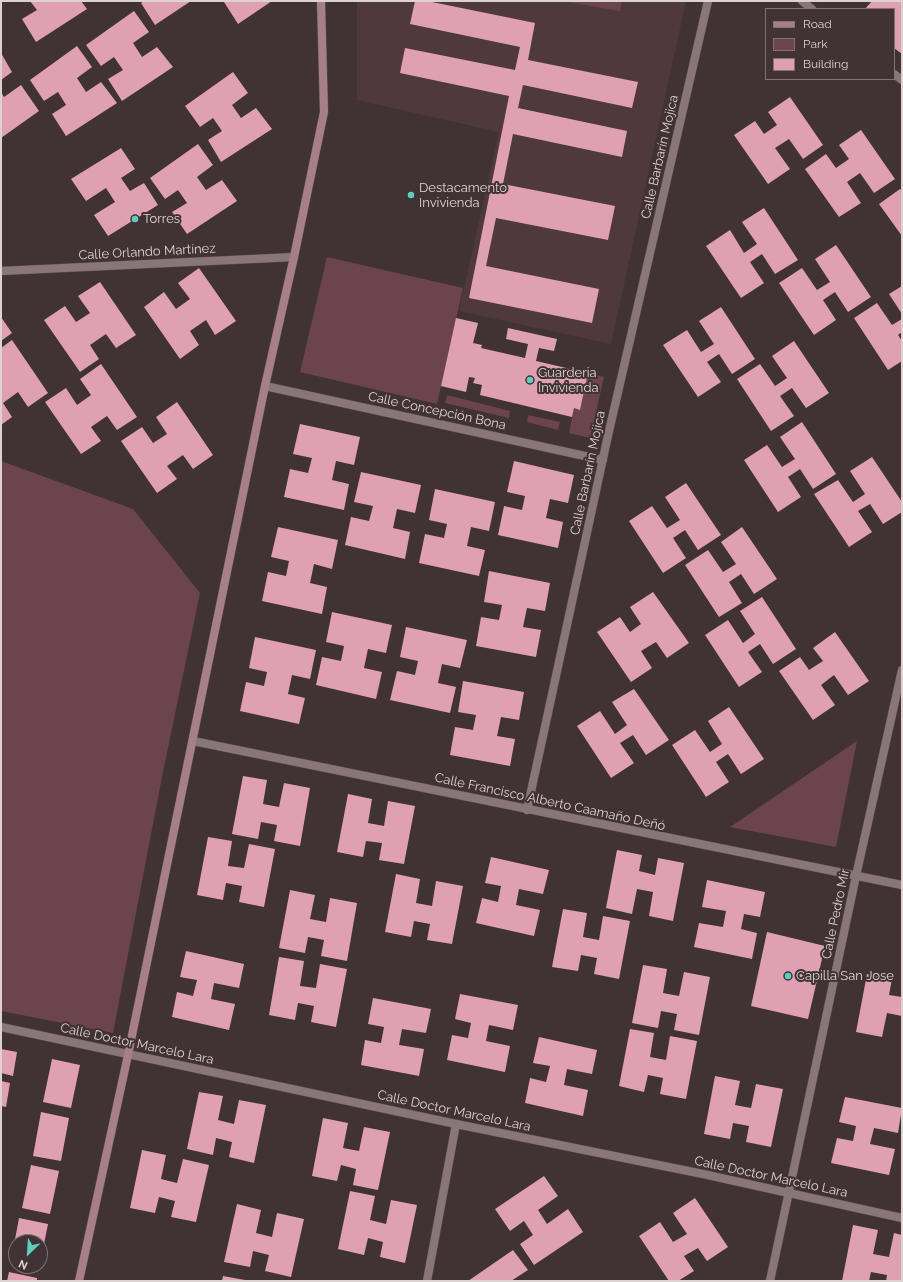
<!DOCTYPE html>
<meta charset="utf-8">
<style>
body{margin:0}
#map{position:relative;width:903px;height:1282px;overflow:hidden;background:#413236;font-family:Raleway,sans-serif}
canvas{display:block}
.frame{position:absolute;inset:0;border:2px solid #dcd2d4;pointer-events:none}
.legend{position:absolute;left:765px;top:8px;width:130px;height:72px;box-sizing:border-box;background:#413236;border:1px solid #7f7275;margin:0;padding:5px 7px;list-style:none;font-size:12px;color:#dcd2d4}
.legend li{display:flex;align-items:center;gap:8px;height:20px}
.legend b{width:20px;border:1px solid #7f7275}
.north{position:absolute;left:8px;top:1234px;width:40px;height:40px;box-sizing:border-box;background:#413236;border:1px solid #7f7275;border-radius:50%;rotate:205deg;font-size:11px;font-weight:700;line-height:16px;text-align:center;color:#dcd2d4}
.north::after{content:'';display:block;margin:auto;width:14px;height:18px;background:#5cceba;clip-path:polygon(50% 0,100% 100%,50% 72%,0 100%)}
</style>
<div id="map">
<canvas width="903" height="1282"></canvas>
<div class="frame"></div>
<ul class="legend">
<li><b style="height:5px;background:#a77f8b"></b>Road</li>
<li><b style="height:11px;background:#6b4450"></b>Park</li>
<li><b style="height:11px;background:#e0a0b3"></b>Building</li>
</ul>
<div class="north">N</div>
</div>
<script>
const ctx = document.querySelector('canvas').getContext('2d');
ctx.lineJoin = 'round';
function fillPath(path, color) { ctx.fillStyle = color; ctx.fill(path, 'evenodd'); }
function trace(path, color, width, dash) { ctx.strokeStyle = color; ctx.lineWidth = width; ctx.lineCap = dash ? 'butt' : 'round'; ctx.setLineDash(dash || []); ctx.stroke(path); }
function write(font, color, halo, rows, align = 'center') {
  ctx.font = font + ' Raleway,sans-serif'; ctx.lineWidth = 4; ctx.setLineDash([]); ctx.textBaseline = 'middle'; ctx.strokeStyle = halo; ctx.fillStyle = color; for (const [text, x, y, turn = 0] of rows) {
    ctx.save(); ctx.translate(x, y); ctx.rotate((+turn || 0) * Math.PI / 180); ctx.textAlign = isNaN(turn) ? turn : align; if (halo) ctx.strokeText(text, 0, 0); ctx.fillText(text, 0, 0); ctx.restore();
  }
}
fillPath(new Path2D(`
 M357,1H686L611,344L459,311L499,132L357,100Z`), '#4f393f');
fillPath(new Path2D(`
 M568,1H622L620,11L568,2Z
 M327,257L463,288L437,404L300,372Z
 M588,373L604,377L590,438L569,433L574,408L580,409Z
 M447,395L510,411L509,418L445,403Z
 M528,415L560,422L558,430L527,422Z
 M1,461L133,509L200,593L162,777L113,1033L1,1011Z
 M857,741L836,847L730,827Z`), '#6b4450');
fillPath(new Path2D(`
 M30,1H81L87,9L36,42L22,19L37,10Z
 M144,1H191L155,25L141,3Z
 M225,1H272L238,24L224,2Z
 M415,1H427L535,23L528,60L638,82L632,108L523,85L518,108L627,131L622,157L513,134L503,184L615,206L608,240L496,218L486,266L599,289L592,323L469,298L509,96L400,73L405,48L515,70L520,47L410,24Z
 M872,1H902V54L894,48V9H865Z
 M134,11L149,32L133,43L142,57L157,47L173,67L122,101L108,79L123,70L114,57L101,66L86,45Z
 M77,46L92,67L77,78L86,92L101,82L117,103L66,136L52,114L66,105L58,92L44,101L30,80Z
 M1,53L12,72L1,80Z
 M233,72L248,93L232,105L241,118L256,108L272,129L221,162L208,140L222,131L213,118L200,127L185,106Z
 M21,85L39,111L1,138V92L4,97Z
 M790,97L823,145L803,159L789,139L775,148L790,169L768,184L734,135L755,121L764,134L777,125L768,112Z
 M861,130L895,179L874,193L860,173L847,182L861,203L839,217L805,169L826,154L836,168L849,159L839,145Z
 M198,144L213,165L197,177L206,190L222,180L237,201L187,234L172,212L187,203L178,190L165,199L150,178Z
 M121,148L135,169L121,178L130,191L144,183L158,205L108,236L94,215L115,202L106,188L86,201L71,179Z
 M900,189L902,191V236L879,204Z
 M764,208L798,260L775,274L762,254L750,262L764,283L741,298L706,246L730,230L744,253L757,244L742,222Z
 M836,245L871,297L848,312L835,292L823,300L836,320L814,335L779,283L802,268L817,290L830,282L815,259Z
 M199,268L236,321L215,335L206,320L190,331L199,345L180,359L144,307L164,292L176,309L190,299L178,283Z
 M100,282L136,335L116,348L106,334L90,345L99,359L80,372L44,320L65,306L76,322L90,313L78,296Z
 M902,286V314L889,294Z
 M877,303L892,325L902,319V332L898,335L902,341V361L888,370L854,318Z
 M721,307L755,359L732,374L719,354L707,362L721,382L698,397L663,345L687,330L701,352L714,344L699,321Z
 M1,317L12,333L1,341Z
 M456,318L478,323L473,343L482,345L481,348L525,358L528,344L506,339L508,328L557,339L554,351L539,348L536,361L588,373L580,410L574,408L572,417L480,395L482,385L473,383L475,378L469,377L466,392L441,386Z
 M12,340L48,393L28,407L18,392L3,403L12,417L1,425V372L2,371L1,369V348Z
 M794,341L829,393L806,408L792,388L780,396L794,416L771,431L737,379L760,364L775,386L787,378L772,356Z
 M101,364L137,417L117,430L107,416L91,427L101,441L81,454L45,402L66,388L77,405L91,395L80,379Z
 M177,402L213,455L193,469L183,455L167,466L177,479L157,493L121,441L142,427L153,443L167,434L156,417Z
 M802,422L836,474L813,489L800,469L788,477L801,497L778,512L744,460L767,445L782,467L795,459L780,437Z
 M300,424L360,437L354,465L336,461L332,480L349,484L344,510L284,497L290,469L308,473L312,458L293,454Z
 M872,457L902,502V512L883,524L870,504L858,511L872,532L849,547L814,494L838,480L853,502L865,494L850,471Z
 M514,461L574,475L568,503L550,499L546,518L563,522L558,548L498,535L504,506L522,510L525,496L507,492Z
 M361,472L421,485L415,513L397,509L393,528L410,532L405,559L345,545L351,517L369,521L373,506L354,502Z
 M686,483L721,535L698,550L685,530L673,538L686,558L663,573L629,521L652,506L667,528L680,520L665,497Z
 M435,489L495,502L489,531L471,527L467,546L485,550L479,576L419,563L425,534L444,538L447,524L429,520Z
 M278,527L338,540L332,569L314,564L310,583L327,587L322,614L262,601L268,572L286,576L289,561L271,557Z
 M742,527L777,579L754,594L741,574L729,582L742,603L719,617L685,565L708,550L723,572L736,564L721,542Z
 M489,571L550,583L545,611L527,608L523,627L541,630L536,657L476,646L481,617L499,620L502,605L484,602Z
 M653,592L689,643L667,658L656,642L641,651L652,668L631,682L597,632L620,617L630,632L641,624L630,607Z
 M762,597L796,649L773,664L760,644L748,652L762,672L739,687L705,635L728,620L743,643L755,634L740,611Z
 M332,612L392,625L386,653L368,649L364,668L382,672L376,699L316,685L322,657L341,661L344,646L326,642Z
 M406,627L467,640L460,668L442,664L438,683L456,687L450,713L390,700L397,671L415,675L418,661L400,657Z
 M835,632L869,681L848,695L834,675L821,685L835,705L813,720L779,671L800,657L809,670L823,661L813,648Z
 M255,637L316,650L310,679L292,675L288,694L305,698L299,724L240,711L246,682L264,686L267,672L249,668Z
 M463,681L524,692L519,720L501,717L497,736L515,739L510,766L450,755L455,727L473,730L476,715L458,712Z
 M634,689L669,740L646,755L633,735L620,743L634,763L611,778L577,726L600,711L615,734L627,725L612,702Z
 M729,707L764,759L741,774L728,754L716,762L729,782L706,797L672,745L695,730L710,752L722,744L708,721Z
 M243,776L267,780L263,804L279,807L284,783L310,788L300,846L274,841L277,825L261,822L258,839L232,834Z
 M348,794L372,799L368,823L384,826L388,801L415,806L404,864L379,860L382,843L366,841L363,857L337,852Z
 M208,837L232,841L228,866L244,868L249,844L275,849L264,907L239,902L242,886L226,883L223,900L197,895Z
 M617,850L642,855L639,871L655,875L658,858L684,863L673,921L649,916L653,892L637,889L632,914L606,908Z
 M491,857L549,870L543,894L519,889L516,905L540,910L534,936L476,923L482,898L498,902L501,886L485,883Z
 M396,874L420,879L416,903L432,906L436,881L463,886L452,944L427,940L430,924L414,921L411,937L385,932Z
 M707,880L765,892L760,917L744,914L741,929L757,933L752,959L694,947L699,923L723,927L726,911L702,907Z
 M290,890L315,895L310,919L326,922L330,898L357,903L347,961L321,956L324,940L308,937L305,953L279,948Z
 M563,909L587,913L583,937L599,940L603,916L630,921L619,979L594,974L597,958L581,955L578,971L552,967Z
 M767,932L825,946L808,1019L751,1006Z
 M186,951L244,964L239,988L214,983L211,999L235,1004L229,1030L172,1017L177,992L193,996L197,980L180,977Z
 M279,957L304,961L300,986L316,988L320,964L347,969L336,1027L311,1022L314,1006L298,1003L295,1020L269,1015Z
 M643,965L667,969L663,993L679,996L684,972L710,977L699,1035L674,1030L677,1014L661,1011L658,1028L632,1023Z
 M867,974L892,979L889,995L902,997V1016L887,1013L882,1037L856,1032Z
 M460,994L518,1005L513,1030L489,1025L486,1041L510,1046L505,1072L447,1060L452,1035L468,1038L471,1023L455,1019Z
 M373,998L431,1009L426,1033L402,1029L399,1045L424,1049L419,1076L361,1065L365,1040L381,1043L384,1027L368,1024Z
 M630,1029L654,1033L650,1057L666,1060L670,1036L697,1041L686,1099L660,1094L663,1078L648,1075L644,1092L619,1086Z
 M539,1037L597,1050L592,1074L567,1069L564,1085L588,1090L583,1116L525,1103L530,1078L546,1082L550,1066L533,1063Z
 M1,1049L17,1052L13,1076L1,1073Z
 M52,1059L80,1065L71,1108L43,1102Z
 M715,1076L740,1081L735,1105L751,1108L756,1084L783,1089L771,1147L746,1142L749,1126L733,1123L730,1139L704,1134Z
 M1,1081L10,1083L6,1107L1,1106Z
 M199,1092L223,1096L218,1120L234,1124L239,1100L266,1105L254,1163L229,1157L232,1142L216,1138L213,1155L187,1149Z
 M845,1097L902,1108L898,1133L874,1128L870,1144L895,1149L889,1175L831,1163L837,1138L853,1141L856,1126L839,1122Z
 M41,1112L69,1118L61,1161L33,1156Z
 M323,1118L348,1123L343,1148L359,1151L364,1127L390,1132L378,1190L353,1185L356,1169L341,1165L337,1181L312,1176Z
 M142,1150L166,1155L161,1179L177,1183L183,1159L209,1165L196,1222L171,1217L175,1201L159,1197L155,1213L130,1208Z
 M31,1165L59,1171L50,1214L22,1208Z
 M544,1176L558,1196L538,1210L547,1224L568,1209L583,1232L534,1265L520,1244L533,1235L524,1221L510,1231L495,1209Z
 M350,1191L375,1196L370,1220L386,1224L391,1200L417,1205L405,1263L380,1257L383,1242L368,1238L364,1255L338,1249Z
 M695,1198L728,1247L707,1261L698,1248L684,1256L694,1271L678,1281H669L639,1236L660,1222L673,1242L687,1234L673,1213Z
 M237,1204L261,1210L256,1233L272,1237L277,1213L304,1219L291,1277L265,1271L269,1255L253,1251L250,1267L224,1262Z
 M19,1218L48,1224L41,1259L40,1242H16V1263L11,1261Z
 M853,1225L878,1230L873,1254L889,1257L894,1233L902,1235V1281H886L887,1275L871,1272L869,1281H842Z
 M513,1250L528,1270L511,1281H468Z
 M9,1272L37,1278V1281H7Z
 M223,1276L245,1280V1281H222Z`), '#e0a0b3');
const street = new Path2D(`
 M802,1L812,9
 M894,74L902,80
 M1,271L294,257
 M265,386L603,460
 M193,741L902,885
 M527,810L607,440L708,1
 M1,1027L456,1124L703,1174L902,1218
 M427,1281L456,1124
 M770,1281L856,876L902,670`);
const secondary = new Path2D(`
 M79,1281L128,1055L265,386L294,257L324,112L321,1`);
trace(street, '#5d5054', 9);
trace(secondary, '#5d5054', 9);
trace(street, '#88767b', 8);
trace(secondary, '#a77f8b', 8);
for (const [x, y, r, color] of [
 [411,195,4,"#5cceba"],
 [135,219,4,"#5cceba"],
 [530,380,4,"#5cceba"],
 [788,976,4,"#5cceba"]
]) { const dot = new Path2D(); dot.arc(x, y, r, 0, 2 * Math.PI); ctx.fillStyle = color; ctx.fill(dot); trace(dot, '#413236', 1.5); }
write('13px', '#dcd2d4', '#413236', [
 ["Calle Barbarín Mojica",660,157,-77],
 ["Calle Orlando Martínez",147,252,-3],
 ["Calle Concepción Bona",437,411,12],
 ["Calle Barbarín Mojica",588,473,-78],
 ["Calle Francisco Alberto Caamaño Deñó",550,802,12],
 ["Calle Pedro Mir",836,914,-78],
 ["Calle Doctor Marcelo Lara",137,1044,12],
 ["Calle Doctor Marcelo Lara",454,1111,12],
 ["Calle Doctor Marcelo Lara",771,1177,12]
]);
write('13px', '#dcd2d4', '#413236', [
 ["Destacamento",419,188],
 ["Invivienda",419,203],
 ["Torres",143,219],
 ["Guarderia",538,373],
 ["Invivienda",538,388],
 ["Capilla San Jose",796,976]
], 'left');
</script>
